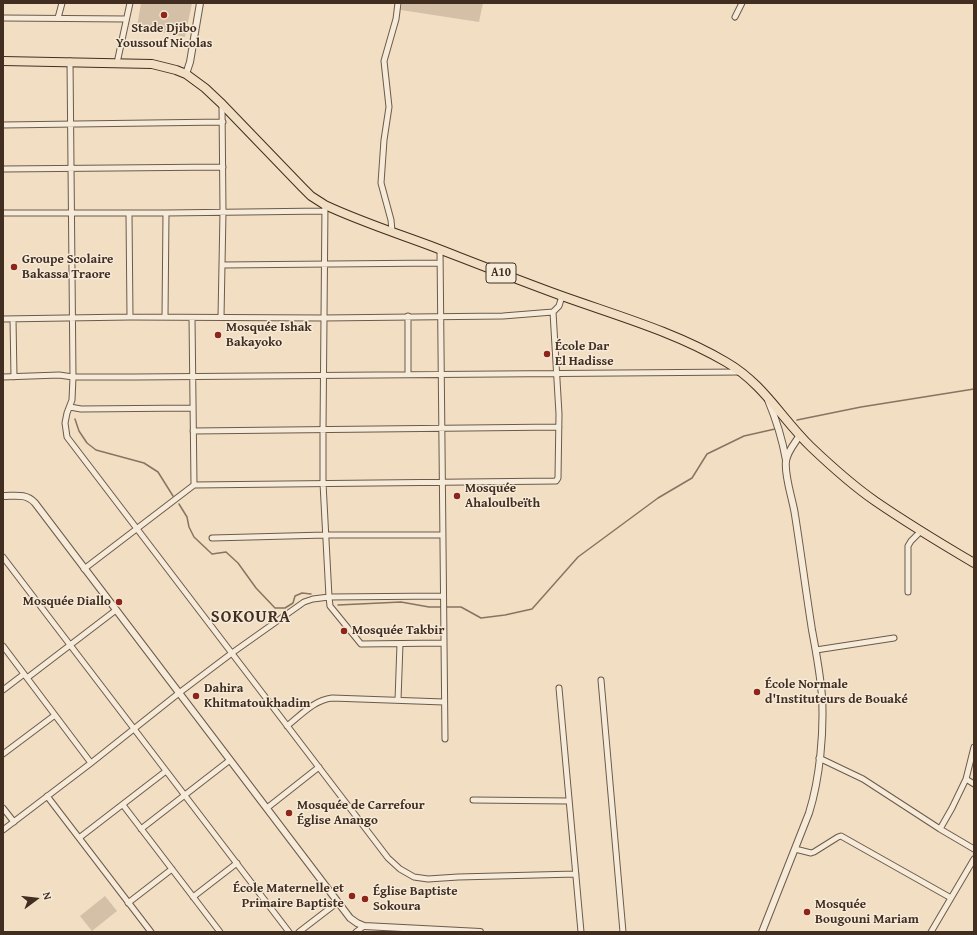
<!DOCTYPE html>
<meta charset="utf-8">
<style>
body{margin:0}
#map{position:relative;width:977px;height:935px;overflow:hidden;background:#f1dec3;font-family:"Gentium Book Plus",serif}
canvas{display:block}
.frame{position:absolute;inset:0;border:4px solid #412e21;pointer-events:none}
.north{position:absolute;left:16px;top:879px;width:40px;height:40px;-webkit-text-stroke:3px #f6ead8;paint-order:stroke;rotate:75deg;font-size:11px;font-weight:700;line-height:16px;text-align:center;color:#412e21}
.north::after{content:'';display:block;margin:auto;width:14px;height:18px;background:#412e21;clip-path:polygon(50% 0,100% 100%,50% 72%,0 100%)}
</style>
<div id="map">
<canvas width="977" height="935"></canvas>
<div class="frame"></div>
<div class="north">N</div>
</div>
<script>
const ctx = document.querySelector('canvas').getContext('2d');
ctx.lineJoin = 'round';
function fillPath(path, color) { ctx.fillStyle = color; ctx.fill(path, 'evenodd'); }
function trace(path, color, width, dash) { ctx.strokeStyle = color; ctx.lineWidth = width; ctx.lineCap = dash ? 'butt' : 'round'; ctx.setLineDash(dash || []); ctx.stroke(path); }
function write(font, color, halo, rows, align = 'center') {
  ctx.font = font + ' "Gentium Book Plus",serif'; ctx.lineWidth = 3; ctx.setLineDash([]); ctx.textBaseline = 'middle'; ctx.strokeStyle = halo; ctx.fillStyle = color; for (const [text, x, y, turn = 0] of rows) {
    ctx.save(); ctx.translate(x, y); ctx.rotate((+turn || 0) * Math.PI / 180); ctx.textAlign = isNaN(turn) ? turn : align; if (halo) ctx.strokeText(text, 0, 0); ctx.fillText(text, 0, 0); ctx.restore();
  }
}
fillPath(new Path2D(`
 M141,3H192L185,37L137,27Z
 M402,3H483L479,22L401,10Z
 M105,896L117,911L92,931L80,916Z`), '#d3c0a7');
trace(new Path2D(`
 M75,419L79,431L87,443L96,450L144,463L158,472L173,496
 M797,420L861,407L974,389
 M179,504L187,517L189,527L194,537L212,554L226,552L238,563L256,588L275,608H285L293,603L295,596L302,593L311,594
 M338,605L401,602L429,607H442
 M446,607H461L481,618L505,615L532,609L578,557L658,498L692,478L707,454L744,436L775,429`), '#877461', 1.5);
const minor = new Path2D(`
 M735,17L742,3
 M3,18L126,19
 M58,18L62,3
 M70,61L73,377L72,400L67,413L65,423L67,437L388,858L400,869L414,877L428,879L458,877L576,874
 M117,63L130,3
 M3,125L223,122
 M3,169L223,167
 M325,205L323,430V483L329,597L330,606L361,644L443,643
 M3,213H166L325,211
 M129,214L130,317
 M392,231L391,220L381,183L384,140L389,107L384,61L396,19L398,3
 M440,250L445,739
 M222,265L440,263
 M408,316V374
 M165,317L166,213
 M221,317L223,212L222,105
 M192,318L194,485
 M3,319L130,317L323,318L503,316L553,312L559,306L562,296
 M13,319L14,377
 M3,377L59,375L73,377H136L740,372
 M70,407L81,409L193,408
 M193,431L559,427
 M212,538L326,535H443
 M3,557L289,932
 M84,569L194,485L556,481L558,478L559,414L553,312
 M908,592V546L911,541L921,531
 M3,646L91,763
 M816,650L894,638
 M27,678L116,610
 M601,680L623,932
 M559,688L581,932
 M3,690L24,674
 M398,700L400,644
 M287,726C301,715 314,700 332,698L444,702
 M3,754L55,715
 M819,758L863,779L940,829L974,849
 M966,779L974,784
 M47,796L151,932
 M473,800L569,801
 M123,805L220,932
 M3,808L14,822
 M267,808L319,767
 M141,829L230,760
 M940,829L952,808L966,779L974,747
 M3,830L91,763L179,693L232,653L304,602L313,599L329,597L443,596
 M79,838L166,771
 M795,849L811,853L814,852L838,837L841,836L951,898
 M193,897L237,863
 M128,903L172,869
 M299,932L338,902
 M356,932L364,926
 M931,932L974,859`);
const tertiary = new Path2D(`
 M186,74L190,62L200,3
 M768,400C776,419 782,438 786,460
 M3,496C15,496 26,493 35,503L350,918L357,923L364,926L480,932
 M762,932L809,813C820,778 824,732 822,696C820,673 816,651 812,630C806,592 801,553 795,515C793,500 784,476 786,461C787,452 795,443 800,435`);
const primary = new Path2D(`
 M3,61L152,64L176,70L186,74L205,88L222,104L302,187L311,196L325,205C359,221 396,233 431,246C475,263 518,280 562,296C618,316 675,332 726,362C764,384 781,418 811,447C831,466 852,485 875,501C907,523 940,543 974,563`);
trace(minor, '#6d5a4a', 7);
trace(tertiary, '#6d5a4a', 8);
trace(primary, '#412e21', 10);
trace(minor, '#f6ead8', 5);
trace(tertiary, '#f6ead8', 6);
trace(primary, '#f1dec3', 8);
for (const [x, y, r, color] of [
 [164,15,4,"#8f2418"],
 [14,267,4,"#8f2418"],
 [218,335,4,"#8f2418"],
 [547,354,4,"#8f2418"],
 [457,496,4,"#8f2418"],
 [119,602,4,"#8f2418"],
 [344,631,4,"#8f2418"],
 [757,692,4,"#8f2418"],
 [196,696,4,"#8f2418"],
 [289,813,4,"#8f2418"],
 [352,896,4,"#8f2418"],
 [365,899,4,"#8f2418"],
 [807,912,4,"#8f2418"]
]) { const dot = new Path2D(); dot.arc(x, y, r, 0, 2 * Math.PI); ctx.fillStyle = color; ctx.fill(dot); trace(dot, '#f6ead8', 1.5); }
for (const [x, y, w] of [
 [501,273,30]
]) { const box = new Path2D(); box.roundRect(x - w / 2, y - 10, w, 20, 3); ctx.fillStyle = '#f6ead8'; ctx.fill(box); trace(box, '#412e21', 1); }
write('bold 12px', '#412e21', null, [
 ["A10",501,273]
]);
write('bold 13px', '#412e21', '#f6ead8', [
 ["Stade Djibo",164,29,"center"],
 ["Youssouf Nicolas",164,44,"center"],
 ["Groupe Scolaire",22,260],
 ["Bakassa Traore",22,275],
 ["Mosquée Ishak",226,328],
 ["Bakayoko",226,343],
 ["École Dar",555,347],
 ["El Hadisse",555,362],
 ["Mosquée",465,489],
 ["Ahaloulbeïth",465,504],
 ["Mosquée Diallo",111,602,"right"],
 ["Mosquée Takbir",352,631],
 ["École Normale",765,685],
 ["d'Instituteurs de Bouaké",765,700],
 ["Dahira",204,689],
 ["Khitmatoukhadim",204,704],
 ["Mosquée de Carrefour",297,806],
 ["Église Anango",297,821],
 ["École Maternelle et",344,889,"right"],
 ["Primaire Baptiste",344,904,"right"],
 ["Église Baptiste",373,892],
 ["Sokoura",373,907],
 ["Mosquée",815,905],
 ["Bougouni Mariam",815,920]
], 'left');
ctx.letterSpacing = '1px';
write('bold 17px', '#412e21', '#f6ead8', [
 ["SOKOURA",251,618]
]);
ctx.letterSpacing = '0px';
</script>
